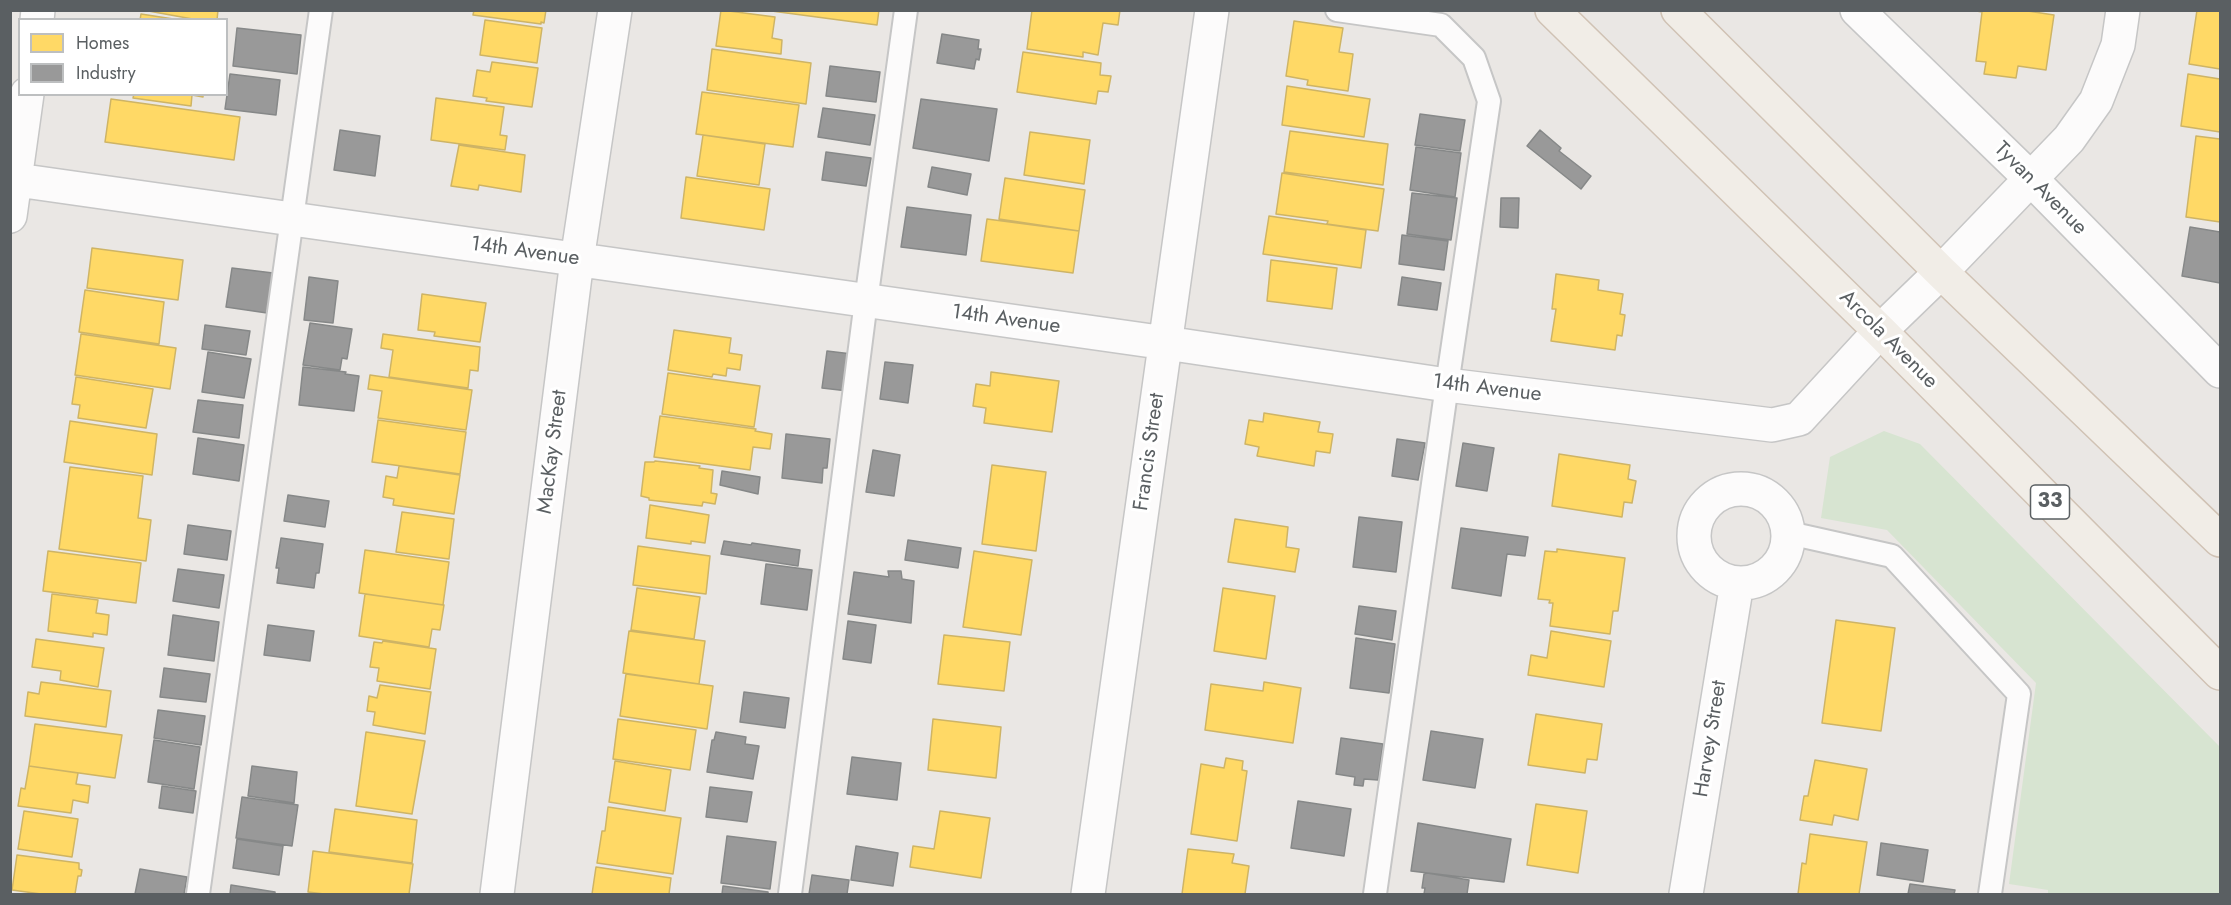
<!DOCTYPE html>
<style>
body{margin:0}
#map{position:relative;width:2231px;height:905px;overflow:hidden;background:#eae7e4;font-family:Jost,sans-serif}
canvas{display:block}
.frame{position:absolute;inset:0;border:12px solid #5a5f62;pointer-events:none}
.legend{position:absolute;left:18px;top:18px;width:210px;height:78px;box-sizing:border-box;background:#fff;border:2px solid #bdbfc0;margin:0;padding:8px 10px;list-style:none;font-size:18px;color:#5a5f62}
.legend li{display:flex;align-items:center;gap:12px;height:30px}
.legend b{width:30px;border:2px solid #bdbfc0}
</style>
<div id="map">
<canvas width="2231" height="905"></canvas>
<div class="frame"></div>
<ul class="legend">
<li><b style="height:16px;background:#ffd966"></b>Homes</li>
<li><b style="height:16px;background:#999"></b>Industry</li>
</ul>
</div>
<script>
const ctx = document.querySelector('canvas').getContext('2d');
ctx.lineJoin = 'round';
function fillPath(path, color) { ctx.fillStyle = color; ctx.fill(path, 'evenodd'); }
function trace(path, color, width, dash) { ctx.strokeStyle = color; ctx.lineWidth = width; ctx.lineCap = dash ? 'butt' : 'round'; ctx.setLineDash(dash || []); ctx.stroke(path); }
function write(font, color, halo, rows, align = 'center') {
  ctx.font = font + ' Jost,sans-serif'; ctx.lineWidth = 6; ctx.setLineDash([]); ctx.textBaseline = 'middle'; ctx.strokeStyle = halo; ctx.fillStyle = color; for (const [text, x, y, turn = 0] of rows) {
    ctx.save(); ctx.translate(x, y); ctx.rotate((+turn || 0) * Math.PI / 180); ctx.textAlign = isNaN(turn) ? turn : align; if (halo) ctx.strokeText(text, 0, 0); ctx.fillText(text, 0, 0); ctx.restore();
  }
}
fillPath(new Path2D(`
 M1884,431L1920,444L2220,747V894H2048V890L2009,884L2036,683L1887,530L1821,518L1830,457Z`), '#d7e4d1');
const homes = new Path2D(`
 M143,10H218L217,20H198Z
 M474,10H546L544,23L541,22V24L473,15Z
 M721,10L775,17L772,38L782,40L781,54L716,46Z
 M764,10H879L877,25Z
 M1032,10H1120L1118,25L1103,23L1098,55L1083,52V57L1027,49Z
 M1971,10H2021L2054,15L2046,70L2018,66L2016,78L1984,74L1986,62L1976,61L1982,12Z
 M2197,10H2220V69L2189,64Z
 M141,14L180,20H140Z
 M485,20L542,28L537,63L480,55Z
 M1294,21L1343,28L1339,52L1353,54L1348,91L1307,85L1308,80L1286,76Z
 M712,49L811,63L806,104L707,90Z
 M1023,52L1101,63L1100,75L1111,76L1108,92L1098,91L1096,104L1017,92Z
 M492,62L538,68L532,107L486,101L487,98L473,96L477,70L490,72Z
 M2188,74L2220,79V132L2181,126Z
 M1287,86L1370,99L1364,137L1282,125Z
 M702,92L799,105L793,147L696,134Z
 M134,94H203V97L192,95L191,106L133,98Z
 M436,98L504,107L500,135L507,136L505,150L431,140Z
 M111,99L240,117L234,160L105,142Z
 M1290,131L1388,144L1383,185L1284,172Z
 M1030,132L1090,140L1084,184L1024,175Z
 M703,135L765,144L759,185L697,176Z
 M2196,136L2220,139V222L2186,217Z
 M459,145L525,155L521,192L479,185L478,190L451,186Z
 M1282,173L1384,189L1378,231L1327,224L1328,221L1276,214Z
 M686,177L770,189L764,230L681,218Z
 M1005,178L1085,190L1079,231L999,219Z
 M1269,216L1366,230L1361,268L1263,254Z
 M987,219L1079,231L1073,273L981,261Z
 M92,248L183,260L178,300L87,288Z
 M1271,260L1337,268L1332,309L1267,301Z
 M1556,274L1599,280L1598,290L1623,294L1620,314L1625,315L1622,336L1617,335L1615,350L1551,341L1556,309H1552Z
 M85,290L164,302L159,344L79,332Z
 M422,294L486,303L480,342L434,336L435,332L418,330Z
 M674,330L731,338L729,353L742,355L740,370L727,368L726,376L713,374L712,377L668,370Z
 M81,334L176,348L170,389L75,375Z
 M383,334L480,347L478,371L470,370L468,388L389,377L393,350L381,348Z
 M991,372L1059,381L1052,432L984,423L986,408L973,406L976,384L990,386Z
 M668,373L760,386L754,427L662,414Z
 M370,375L472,390L466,430L378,418L382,391L368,389Z
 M76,377L153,389L146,428L78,418L80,405L72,404Z
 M1264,413L1320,422L1318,432L1333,434L1330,453L1316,451L1314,466L1257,456L1259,447L1245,444L1249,420L1263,422Z
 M660,416L756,429L755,431L772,434L770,449L753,447L750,470L654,457Z
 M378,420L466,432L460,474L372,462Z
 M70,421L157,434L152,475L64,462Z
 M1559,454L1630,465L1628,479L1636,481L1632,503L1624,502L1622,517L1552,506Z
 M655,461L700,466L699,468L713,470L711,493L717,494L715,504L703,502L702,506L649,500V498L641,496L645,462H654Z
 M992,465L1046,472L1036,551L982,544Z
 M399,466L460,475L454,514L393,505L394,499L383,497L386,476L397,478Z
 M70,467L143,476L138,518L151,520L146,561L59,549Z
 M650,505L709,515L705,543L691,541V544L646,538Z
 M402,512L454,519L449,559L396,552Z
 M1235,519L1288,527L1286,547L1299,549L1295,572L1228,562Z
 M638,546L710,556L706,594L633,585Z
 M1557,549L1625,558L1618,611H1613L1610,634L1550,626L1553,603H1549L1550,600L1538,599L1545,551L1557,552Z
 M365,550L449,562L443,605L359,593Z
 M48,551L141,563L136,603L43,591Z
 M974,551L1032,560L1021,635L963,627Z
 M637,588L700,597L694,639L631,630Z
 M1223,588L1275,596L1266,659L1214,651Z
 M52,594L98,600L96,613L109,615L107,635L93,633V637L48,631Z
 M365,594L444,605L440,630L432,629L429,647L359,636Z
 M1836,620L1895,628L1881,731L1822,723Z
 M629,631L705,641L699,684L623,673Z
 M1551,631L1611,641L1604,687L1528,675L1531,655L1547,658Z
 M944,635L1010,642L1004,691L938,684Z
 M36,639L104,648L98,687L60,680L61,671L32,667Z
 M383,641L436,649L430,689L377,681L379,668L370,667L374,642L382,643Z
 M626,674L713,686L707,729L620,716Z
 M41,682L111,691L106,727L25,716L28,692L39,694Z
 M1264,682L1301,688L1293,743L1205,730L1211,684L1263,691Z
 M380,685L431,692L425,734L373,725L375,712L367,711L369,696L377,698Z
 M1536,714L1602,724L1597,760L1587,759L1585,773L1528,765Z
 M618,719L696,730L690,770L613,759Z
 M933,719L1001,727L996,778L928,770Z
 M35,724L122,735L115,778L29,766Z
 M366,732L425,741L412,814L356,806Z
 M1226,758L1243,761L1242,770L1247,771L1237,841L1191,834L1201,764L1224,768Z
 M1815,760L1867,769L1858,820L1834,815L1832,825L1800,820L1804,796H1808Z
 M615,761L671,770L665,811L609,802Z
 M29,766L78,773L76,784L90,786L88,803L73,800L71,813L18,806L21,788L25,789Z
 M1536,804L1587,811L1578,873L1527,865Z
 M608,807L681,818L673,874L597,863L602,831H605Z
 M335,809L417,820L412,863L329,852Z
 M24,811L78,819L72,857L18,849Z
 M940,811L990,818L981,878L910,867L913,846L934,849Z
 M1810,834L1867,842L1859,894H1798L1802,863L1806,864Z
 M1188,849L1234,854L1232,863L1249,866L1245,894H1182Z
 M313,851L413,864L409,894H324L308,892Z
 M17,855L79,863V869L82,870L81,876H78L75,894H41L12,890Z
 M596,867L671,878L669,894H592Z`);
fillPath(homes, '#ffd966');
trace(homes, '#ceb465', 1.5);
const industry = new Path2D(`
 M237,28L301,35L297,74L233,66Z
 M942,34L979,40L978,49H981L979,60L976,59L974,69L937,63Z
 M830,66L880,72L876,102L826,96Z
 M230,74L280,80L276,115L225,109Z
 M921,99L997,109L989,161L913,148Z
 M823,108L875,115L870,145L818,137Z
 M1420,114L1465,120L1460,151L1415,145Z
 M340,130L380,136L375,176L334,170Z
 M1540,130L1561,148L1559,151L1591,176L1581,189L1527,146Z
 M1416,147L1461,153L1455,197L1410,190Z
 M826,152L871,158L866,186L822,180Z
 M932,167L971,174L967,195L928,187Z
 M1412,193L1457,198L1451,240L1407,234Z
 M1501,198H1519L1518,228L1500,227Z
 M907,207L971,215L966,255L901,247Z
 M2190,227L2220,232V283L2182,276Z
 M1402,235L1448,241L1444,270L1399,264Z
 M232,268L273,273L267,313L226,307Z
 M309,277L338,281L333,323L304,320Z
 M1402,277L1441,283L1437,310L1398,305Z
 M310,323L352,329L347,359L342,358L340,370L303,365Z
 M205,325L250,331L246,355L202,349Z
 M827,351L852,354L848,391L822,388Z
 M208,352L251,359L244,398L202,392Z
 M885,362L913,365L908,403L880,399Z
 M303,367L346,372L345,374L359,376L354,411L299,405Z
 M198,400L243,405L239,438L193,432Z
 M786,434L830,439L827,468H823L822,483L782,478Z
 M198,438L244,445L239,481L193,474Z
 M1397,439L1425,443L1418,480L1392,476Z
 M1463,443L1494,448L1487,491L1456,486Z
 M873,450L900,455L894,496L866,492Z
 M722,471L760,477L758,494L720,485Z
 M288,495L329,501L325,527L284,521Z
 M1359,517L1402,522L1396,572L1353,567Z
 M188,525L231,531L227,560L184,554Z
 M1461,528L1528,537L1525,556L1507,554L1501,596L1452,588Z
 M281,538L323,544L319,573H316L314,588L277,583L279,568H276Z
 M908,540L961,548L958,568L905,560Z
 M724,541L751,545L752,543L800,550L798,566L721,554Z
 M766,564L812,570L807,610L761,604Z
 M178,569L224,575L219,608L173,601Z
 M888,571H901L902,579L914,581L911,623L848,614L854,572L889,577Z
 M1359,606L1396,611L1392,640L1355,634Z
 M173,615L219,622L214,661L168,655Z
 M848,621L876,625L871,663L843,659Z
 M268,625L314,631L310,661L264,655Z
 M1356,638L1395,644L1389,693L1350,688Z
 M164,668L210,674L206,702L160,697Z
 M744,692L789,698L785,728L740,722Z
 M158,710L205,716L201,745L154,738Z
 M1431,731L1483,739L1475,788L1423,780Z
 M716,732L746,737L745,744L759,746L753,779L707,772L712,740H714Z
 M1341,738L1383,744L1378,780L1364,779L1363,786L1354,785L1355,777L1336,774Z
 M154,740L200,747L194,789L148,782Z
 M852,757L901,763L897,800L847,794Z
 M252,766L297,772L294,803L248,796Z
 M162,786L196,791L193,813L159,808Z
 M710,787L752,792L747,822L706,817Z
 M242,797L298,805L292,846L236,838Z
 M1298,801L1351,809L1344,856L1291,848Z
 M1418,823L1511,839L1504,882L1411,871Z
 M727,836L776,842L770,889L721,883Z
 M237,839L283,846L279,875L233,868Z
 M1881,843L1928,850L1923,882L1877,875Z
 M856,846L898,853L893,886L851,880Z
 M140,869L187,877L184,894H135Z
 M1427,873L1469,880L1467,894H1424L1425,888H1422L1424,874Z
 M812,875L849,880L847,894H809Z
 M1910,884L1955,890L1954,894H1908Z
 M231,885L275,892V894H230Z
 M723,886L768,892V894H722Z`);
fillPath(industry, '#999');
trace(industry, '#868888', 1.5);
const lane = new Path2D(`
 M1337,10L1441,25L1474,58L1489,101L1447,385L1375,894
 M1789,533L1892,556L2019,694L1990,894
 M198,894L321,10
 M790,894L866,301L906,10`);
const street = new Path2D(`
 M1857,10L2031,179L2220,371
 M37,20L38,10
 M10,179L1166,343L1447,385L1772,425L1799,419L1880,331L1941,272L2069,139L2096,101L2118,45L2123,10
 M10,216L27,94
 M1694 536a47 47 0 1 1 94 0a47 47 0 1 1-94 0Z
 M497,894L577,260L615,10
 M1088,894L1212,10
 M1686,894L1737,583`);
const primary = new Path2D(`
 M1552,10L1880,331L2220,673
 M1678,10L1941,272L2220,540`);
trace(lane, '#c6c6c6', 26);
trace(street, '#c6c6c6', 36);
trace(primary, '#d0c2b4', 36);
trace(lane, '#fcfbfb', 22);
trace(street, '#fcfbfb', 33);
trace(primary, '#f1ede7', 33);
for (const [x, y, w] of [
 [2050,502,39]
]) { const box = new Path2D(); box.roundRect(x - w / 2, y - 17, w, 34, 4.5); ctx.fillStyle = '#fff'; ctx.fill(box); trace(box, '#5a5f62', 1.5); }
write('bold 20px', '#5a5f62', null, [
 ["33",2050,502]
]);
write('21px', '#5a5f62', '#fff', [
 ["Tyvan Avenue",2040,189,45],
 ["14th Avenue",525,252,8],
 ["14th Avenue",1006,320,8],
 ["Arcola Avenue",1888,340,45],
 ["14th Avenue",1487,389,7],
 ["MacKay Street",553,452,-83],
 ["Francis Street",1150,452,-82],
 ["Harvey Street",1711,739,-81]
]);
</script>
